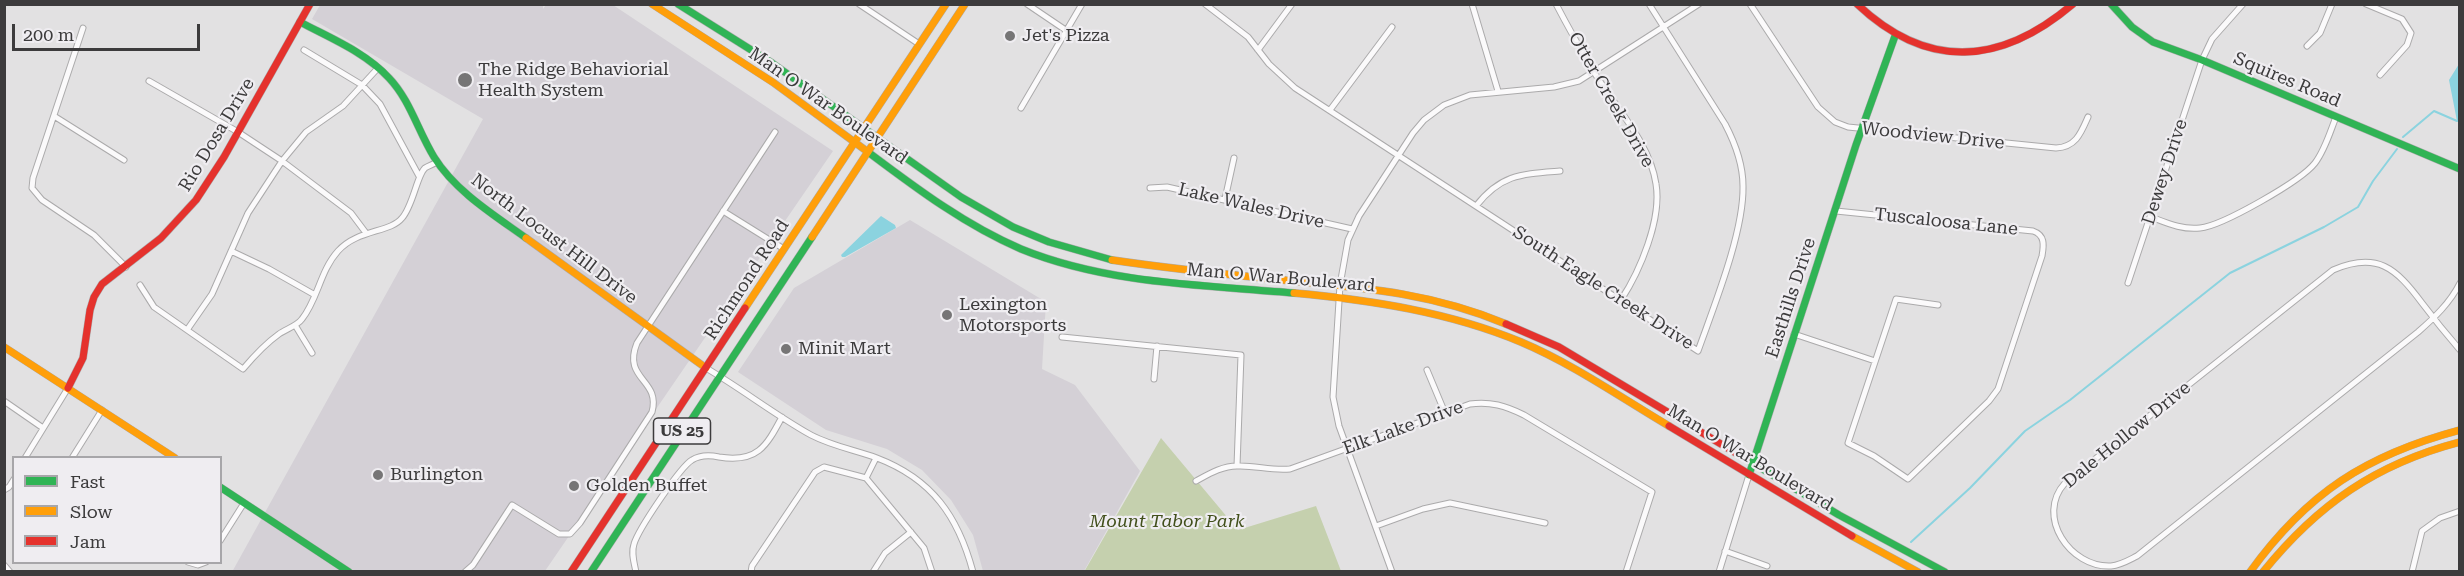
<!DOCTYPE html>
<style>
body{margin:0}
#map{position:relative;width:2464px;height:576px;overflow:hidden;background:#e2e1e2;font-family:"Roboto Serif",serif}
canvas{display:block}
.frame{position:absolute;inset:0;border:6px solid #3c3b3c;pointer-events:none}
.legend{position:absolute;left:12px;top:456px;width:210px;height:108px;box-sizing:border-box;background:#efedf1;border:2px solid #a7a6a9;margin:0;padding:8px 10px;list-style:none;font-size:18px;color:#3c3b3c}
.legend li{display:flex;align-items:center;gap:12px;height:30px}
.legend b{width:30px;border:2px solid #a7a6a9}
.scale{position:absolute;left:12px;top:24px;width:188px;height:27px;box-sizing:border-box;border:3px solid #3c3b3c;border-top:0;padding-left:8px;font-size:18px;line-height:21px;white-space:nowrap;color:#3c3b3c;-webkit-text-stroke:4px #efedf1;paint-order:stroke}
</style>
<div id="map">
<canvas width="2464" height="576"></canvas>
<div class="frame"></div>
<ul class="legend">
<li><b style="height:8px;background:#30b455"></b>Fast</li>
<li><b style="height:8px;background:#ff9f0a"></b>Slow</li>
<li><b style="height:8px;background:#e5322d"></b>Jam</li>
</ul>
<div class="scale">200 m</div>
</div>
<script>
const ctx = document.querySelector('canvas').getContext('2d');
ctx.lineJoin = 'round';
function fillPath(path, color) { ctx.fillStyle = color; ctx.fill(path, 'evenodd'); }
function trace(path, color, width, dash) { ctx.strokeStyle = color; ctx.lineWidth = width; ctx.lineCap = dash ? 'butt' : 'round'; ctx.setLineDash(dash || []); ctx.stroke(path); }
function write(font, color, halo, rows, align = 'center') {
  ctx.font = font + ' "Roboto Serif",serif'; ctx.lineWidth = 4.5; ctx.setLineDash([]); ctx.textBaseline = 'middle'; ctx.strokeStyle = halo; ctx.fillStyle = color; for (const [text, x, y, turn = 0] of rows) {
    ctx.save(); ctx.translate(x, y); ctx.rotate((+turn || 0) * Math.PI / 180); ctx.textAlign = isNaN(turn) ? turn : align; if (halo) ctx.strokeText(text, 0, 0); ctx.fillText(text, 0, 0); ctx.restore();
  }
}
fillPath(new Path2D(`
 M320,5H543V9L546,5H613L833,151L545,571L232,572L483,119L312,19Z
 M910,220L1046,302L1042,369L1075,385L1140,471L1084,571H983L973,535L951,500L922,470L887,449L826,430L738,372L794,288Z`), '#d4d0d6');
fillPath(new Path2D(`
 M1161,438L1238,530L1316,506L1341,571L1084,572Z`), '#c5d0ae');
fillPath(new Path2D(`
 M2459,64V121H2457L2449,80Z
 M881,216L895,225L896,228L845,257H842L841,255Z`), '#8bd3df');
trace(new Path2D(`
 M2403,137L2434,111L2457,121
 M1911,542L1970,488L2025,431L2070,400L2230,273L2324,227L2358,207L2373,181L2397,149
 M1884,572L1885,571`), '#8bd3df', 2);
const street = new Path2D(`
 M859,4L919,44
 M1027,4L1067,31
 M1205,4L1248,37L1269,64L1295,88L1698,351C1714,306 1744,232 1743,186C1743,164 1735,143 1725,124L1649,4
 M1472,4L1498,91
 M1556,4C1568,27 1581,50 1594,72C1615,107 1650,143 1656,184C1662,219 1640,271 1621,300
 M1750,4L1818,107L1835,122L1848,127L2056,148C2076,147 2081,133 2088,117
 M2366,4L2402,19L2411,33L2407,45L2380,75
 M83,28L33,178L32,188L42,200L94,235L126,267
 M2307,46L2320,33L2332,4
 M304,50L362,85L380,104L419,176
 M1258,50L1292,4
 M149,81L238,132L282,161L248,213L212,294L187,330
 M1021,108L1082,4
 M1330,110L1392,27
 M54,116L124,160
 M1150,188L1167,187L1352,229
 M1225,199L1234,158
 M1476,206C1501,174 1522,174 1560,171
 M723,211L784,249
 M1836,211L2033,231C2045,235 2044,245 2042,256L1998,389L1989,401L1908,479L1874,456L1848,443L1896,299L1938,305
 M2151,217C2167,223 2182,230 2200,228C2222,226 2301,181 2315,163C2325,150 2330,132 2336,117
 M366,233L351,213L282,161L306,132L343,106L378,68
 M231,251L269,269L315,295
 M2128,283L2202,60L2212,39L2243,4
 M2460,283C2450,303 2434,318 2418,332L2137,556C2129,560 2121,565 2111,566C2070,568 2035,516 2065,483L2333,270C2377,251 2396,268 2422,303C2434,319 2447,335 2460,350
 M140,285L154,307L243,369C254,356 265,344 279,334C286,329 297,326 302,319C318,299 320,271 338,251C358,229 390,233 402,218C413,206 417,175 425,168C428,166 434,164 437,162
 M295,325L312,353
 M1794,334L1875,361
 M1062,337L1241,355L1237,466
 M706,368C742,389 775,415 811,435C832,446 855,450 877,458C932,479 958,516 973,572
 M1427,370L1445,413
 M1154,379L1157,346
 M4,401L43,428
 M25,458L68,388
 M72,458L102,410
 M866,478L876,458
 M1196,481C1209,474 1222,466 1237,466C1255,465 1271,471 1290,469L1470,404C1490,401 1506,406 1524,415L1652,492L1626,572
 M4,490L9,487L14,479
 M1376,526L1423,509L1450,503L1545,523
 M220,541L244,503
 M1725,551L1767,566
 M188,562L198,565L206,562
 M4,565L10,572
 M465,572L473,565L512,505L559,534H570L580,523L652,412C661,379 622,380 637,343L775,132
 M636,572C634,562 631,553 634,544C638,530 680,467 692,460C700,455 709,455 719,457C757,463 766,447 782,417
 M751,572L752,566L815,472L824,467L866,478L924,548L932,572
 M873,572L885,553L911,532
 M1392,572L1339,426L1333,397L1340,285L1348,240L1359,216L1413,133L1424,120L1444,105L1470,95L1554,87L1579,81L1699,4
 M1719,572L1749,475
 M2412,572L2422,531L2440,518L2460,511`);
const fast = new Path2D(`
 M678,4L772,63L961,197L1013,227L1049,242L1112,260
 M2111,4L2132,27L2153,42L2202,60L2460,169
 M300,22C330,38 365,52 389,78C410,100 418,131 434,157C455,191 494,215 526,238
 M868,152C916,188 965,225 1021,249C1107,284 1203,285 1294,293
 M1746,459L1839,515L1945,572
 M1749,475L1856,145L1895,36
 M220,487L349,572
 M591,572L812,237`);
const slow = new Path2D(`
 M652,4L774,83L868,152
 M812,237L965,4
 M526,238L706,368
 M1112,260C1172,269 1232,275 1293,281C1368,288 1435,294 1506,324
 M1294,293C1371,300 1449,312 1521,342C1573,364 1620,397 1669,426
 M745,308L946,4
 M4,347L175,458
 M1852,536L1918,572
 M2250,572C2307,493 2366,455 2460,430
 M2263,572C2318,504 2376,464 2460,442`);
const jam = new Path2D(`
 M1857,4C1928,71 2001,65 2073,4
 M1506,324L1559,347L1746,459
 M68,388L83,358L90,310L94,297L102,284L161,238L196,200L224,157L310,4
 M1669,426L1852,536
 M571,572L745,308`);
trace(street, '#abaaab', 7);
trace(fast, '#abaaab', 8);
trace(slow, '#abaaab', 8);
trace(jam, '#abaaab', 8);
trace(street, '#fbfafb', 5);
trace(fast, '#30b455', 7);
trace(slow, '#ff9f0a', 7);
trace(jam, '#e5322d', 7);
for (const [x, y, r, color] of [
 [1010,36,6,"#767576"],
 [465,80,8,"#767576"],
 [947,315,6,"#767576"],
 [786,349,6,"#767576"],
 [378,475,6,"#767576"],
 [574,486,6,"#767576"]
]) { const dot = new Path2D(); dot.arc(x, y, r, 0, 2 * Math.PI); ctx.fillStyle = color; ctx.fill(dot); trace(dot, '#efedf1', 2); }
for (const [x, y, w] of [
 [682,431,57]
]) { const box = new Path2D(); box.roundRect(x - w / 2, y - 13, w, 26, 4.5); ctx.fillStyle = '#efedf1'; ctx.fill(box); trace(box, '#3c3b3c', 1.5); }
write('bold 16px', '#3c3b3c', null, [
 ["US 25",682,431]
]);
write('18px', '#3c3b3c', '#efedf1', [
 ["Jet's Pizza",1022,36],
 ["The Ridge Behaviorial",478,70],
 ["Health System",478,91],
 ["Lexington",959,305],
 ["Motorsports",959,326],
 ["Minit Mart",798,349],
 ["Burlington",390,475],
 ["Golden Buffet",586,486]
], 'left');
write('18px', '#3c3b3c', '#efedf1', [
 ["Squires Road",2287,80,23],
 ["Otter Creek Drive",1611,100,60],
 ["Man O War Boulevard",828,106,35],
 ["Rio Dosa Drive",217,135,-59],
 ["Woodview Drive",1933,136,6],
 ["Dewey Drive",2165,172,-72],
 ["Lake Wales Drive",1251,206,13],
 ["Tuscaloosa Lane",1946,222,6],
 ["North Locust Hill Drive",554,239,37],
 ["Man O War Boulevard",1281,278,5],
 ["Richmond Road",747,280,-57],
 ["South Eagle Creek Drive",1603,288,33],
 ["Easthills Drive",1791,298,-72],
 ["Elk Lake Drive",1403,428,-20],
 ["Dale Hollow Drive",2127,435,-39],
 ["Man O War Boulevard",1750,458,31]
]);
write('italic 18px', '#42501c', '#efedf1', [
 ["Mount Tabor Park",1167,522]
]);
</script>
